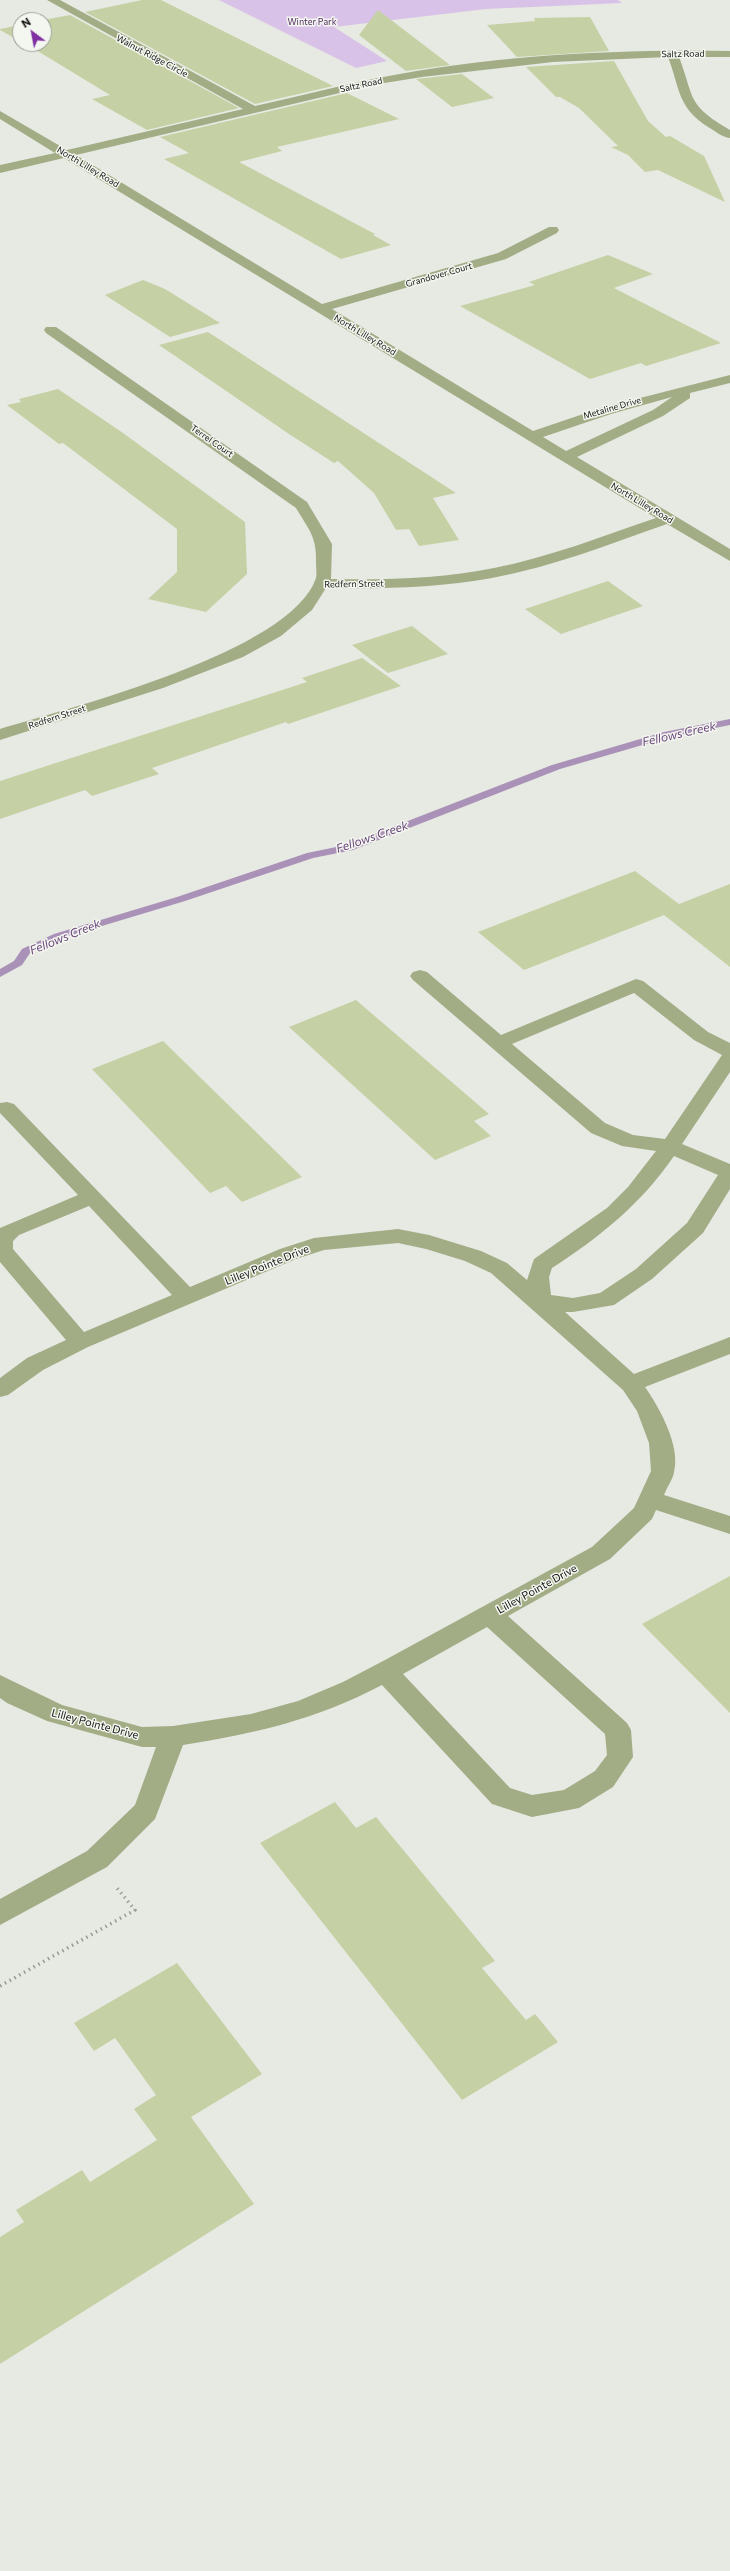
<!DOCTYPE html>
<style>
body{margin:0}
#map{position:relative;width:730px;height:2571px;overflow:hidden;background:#e7e9e3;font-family:Commissioner,sans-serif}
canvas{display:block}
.north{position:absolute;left:12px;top:12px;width:40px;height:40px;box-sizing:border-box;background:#f4f6f0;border:1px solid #9a9c98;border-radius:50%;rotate:328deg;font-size:11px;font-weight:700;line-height:16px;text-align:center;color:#141513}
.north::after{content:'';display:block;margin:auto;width:14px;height:18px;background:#7f31a2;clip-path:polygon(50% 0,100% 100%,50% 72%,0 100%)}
</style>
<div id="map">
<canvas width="730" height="2571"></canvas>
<div class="north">N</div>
</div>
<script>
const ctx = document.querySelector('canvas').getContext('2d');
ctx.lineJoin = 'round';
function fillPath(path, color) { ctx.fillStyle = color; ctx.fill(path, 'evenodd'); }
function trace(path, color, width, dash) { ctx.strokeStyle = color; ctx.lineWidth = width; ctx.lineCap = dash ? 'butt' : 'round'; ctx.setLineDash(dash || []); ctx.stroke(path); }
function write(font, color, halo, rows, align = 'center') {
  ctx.font = font + ' Commissioner,sans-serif'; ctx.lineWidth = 3; ctx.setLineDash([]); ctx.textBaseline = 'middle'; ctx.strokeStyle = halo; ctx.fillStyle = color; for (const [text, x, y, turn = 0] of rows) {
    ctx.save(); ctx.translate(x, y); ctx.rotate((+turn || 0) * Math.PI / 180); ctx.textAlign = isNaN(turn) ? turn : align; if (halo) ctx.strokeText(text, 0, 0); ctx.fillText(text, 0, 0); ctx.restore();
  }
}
fillPath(new Path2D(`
 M219,0H618L622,3L486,9L334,27L387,61L356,68Z`), '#d9c2e7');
fillPath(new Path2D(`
 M730,719V725L670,737L560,769L353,850L313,858L185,901L62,938L30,953L22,965L0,977V969L14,961L22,949L54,934L177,897L307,853L346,845L552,765L664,732Z`), '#aa91b8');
fillPath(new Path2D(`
 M142,0H161L333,86L255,104L85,12Z
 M378,10L450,65L406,71L359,35Z
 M70,15L239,108L147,130L92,99L110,95L26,44H44L43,20Z
 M590,17L609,51L517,57L487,25L535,21L534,18Z
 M20,25V41L0,30V29Z
 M614,61L648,121L666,137L670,136L704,156L725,202L658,170L645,172L628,155L611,147L618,146L579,108L560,97H556L526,67Z
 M462,74L494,98L452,107L416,79Z
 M347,93L399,119L277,147L282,151L239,162L375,234L373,235L391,245L341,259L164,159L189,153L160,137Z
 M608,255L653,274L614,288L721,343L646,366L641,363L590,379L460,306L535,285L529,282Z
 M143,280L165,289L220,323L170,337L105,295Z
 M208,332L456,493L433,498L459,540L419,546L409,529L396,530L374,493L338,461L334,463L289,434L159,345Z
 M58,389L123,433L245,522L247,574L206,612L148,599L177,572V529L63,443L59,444L7,405L21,402L19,399Z
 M608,581L643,606L561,634L525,609Z
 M412,626L448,654L388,673L352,645Z
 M362,658L401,686L288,724L286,722L152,768L159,774L92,796L85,790L0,819V781L307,682L302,678Z
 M635,871L679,904L730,884V967L664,915L524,970L478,932Z
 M356,1000L489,1114L474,1121L491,1136L435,1160L289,1027Z
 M163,1041L302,1177L242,1202L226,1186L210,1193L92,1069Z
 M730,1576V1713L642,1624Z
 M335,1802L356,1828L376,1817L495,1961L482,1968L526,2020L535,2014L558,2042L462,2100L260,1843Z
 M177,1963L262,2074L191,2117L254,2204L0,2364V2237L24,2222L16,2210L82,2170L90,2182L157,2140L134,2109L156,2095L115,2038L94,2051L74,2023Z`), '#c5d1a4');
trace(new Path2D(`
 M0,1986L135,1910L117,1888`), '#989a95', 3.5, [1.5, 4]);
fillPath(new Path2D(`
 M47,0H60L255,106C296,97 337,86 378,78C494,55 613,49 730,51V57H679C695,99 686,104 730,130V138C722,137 715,131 708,127C677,107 680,88 668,57L553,62L422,77L378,84L76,155L322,304L498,253L549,227H557L559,230L557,233L506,259L332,309L533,431L601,408L730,375V383L690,393V398L663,416L577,457L730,549V561L667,524C610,544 552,567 492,578C437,588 381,589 326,588L312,610L281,636L243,657L163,688L0,740V729C72,707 291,652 316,578C317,574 316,568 316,563C317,537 309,530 296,508L46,333L44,330L46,327H56L307,502L332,544L331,579C385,580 441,579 494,568C550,557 603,536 656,518L64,158L0,173V165L55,153L0,119V111L67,150L243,109ZM672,397L653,410L566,451L543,437L611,414Z
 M420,970L427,972L501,1035L636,979L643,981L708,1032L730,1043V1072L682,1144L730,1164V1189L703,1233L652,1279L614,1305L573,1312H565L634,1374L730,1337V1354L645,1387C659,1407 681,1446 674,1472C673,1479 667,1487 664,1495L730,1516V1534L656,1510L652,1519L610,1559L508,1616L627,1723L631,1730L633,1757L613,1787L579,1808L532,1817L492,1804L382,1685C315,1720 257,1733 183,1745L155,1819L107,1867L0,1925V1899L87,1851L135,1805L156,1747H142L47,1721L7,1703L0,1698V1675L62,1705L142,1727L173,1726L251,1714L298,1701L343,1682L385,1660L592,1547L634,1508L651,1471L649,1443L637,1411L623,1390L491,1273L465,1261L426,1249L398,1243L324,1250L296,1259L88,1347L43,1370L8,1395L0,1397V1378L27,1358L66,1340L0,1262V1228L78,1195L0,1113V1103L7,1102L14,1104L190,1287L280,1249L314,1238L398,1229L429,1235L481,1251L507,1263L527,1280L534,1259L607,1208L628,1187L656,1151L622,1146L591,1133L413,980L410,976L413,972ZM634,993L694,1040L722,1055L665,1139L633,1135L605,1123L512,1044ZM674,1156L718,1175L687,1223L636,1269L600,1293L573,1298L551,1295L549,1277L552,1268C600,1237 641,1204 674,1156ZM89,1206L172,1295L84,1332L13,1249V1241L19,1235ZM487,1627L605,1734L607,1755L595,1771L564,1790L532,1795L510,1788L403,1674Z`), '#a2ad86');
write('9px', '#502e61', '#f4f6f0', [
 ["Winter Park",312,22]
]);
write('9px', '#141513', '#f4f6f0', [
 ["Saltz Road",683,54,-1],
 ["Walnut Ridge Circle",152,56,28],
 ["Saltz Road",361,85,-12],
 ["North Lilley Road",88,167,31],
 ["Grandover Court",439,275,-16],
 ["North Lilley Road",365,335,31],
 ["Metaline Drive",612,408,-16],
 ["Terrel Court",212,441,35],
 ["North Lilley Road",642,503,31],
 ["Redfern Street",354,584,-1],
 ["Redfern Street",57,717,-18]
]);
write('11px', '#141513', '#f4f6f0', [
 ["Lilley Pointe Drive",267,1265,-22],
 ["Lilley Pointe Drive",537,1589,-29],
 ["Lilley Pointe Drive",95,1724,15]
]);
write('italic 12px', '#6a477c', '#f4f6f0', [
 ["Fellows Creek",679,734,-13],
 ["Fellows Creek",372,837,-19],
 ["Fellows Creek",65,937,-22]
]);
</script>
